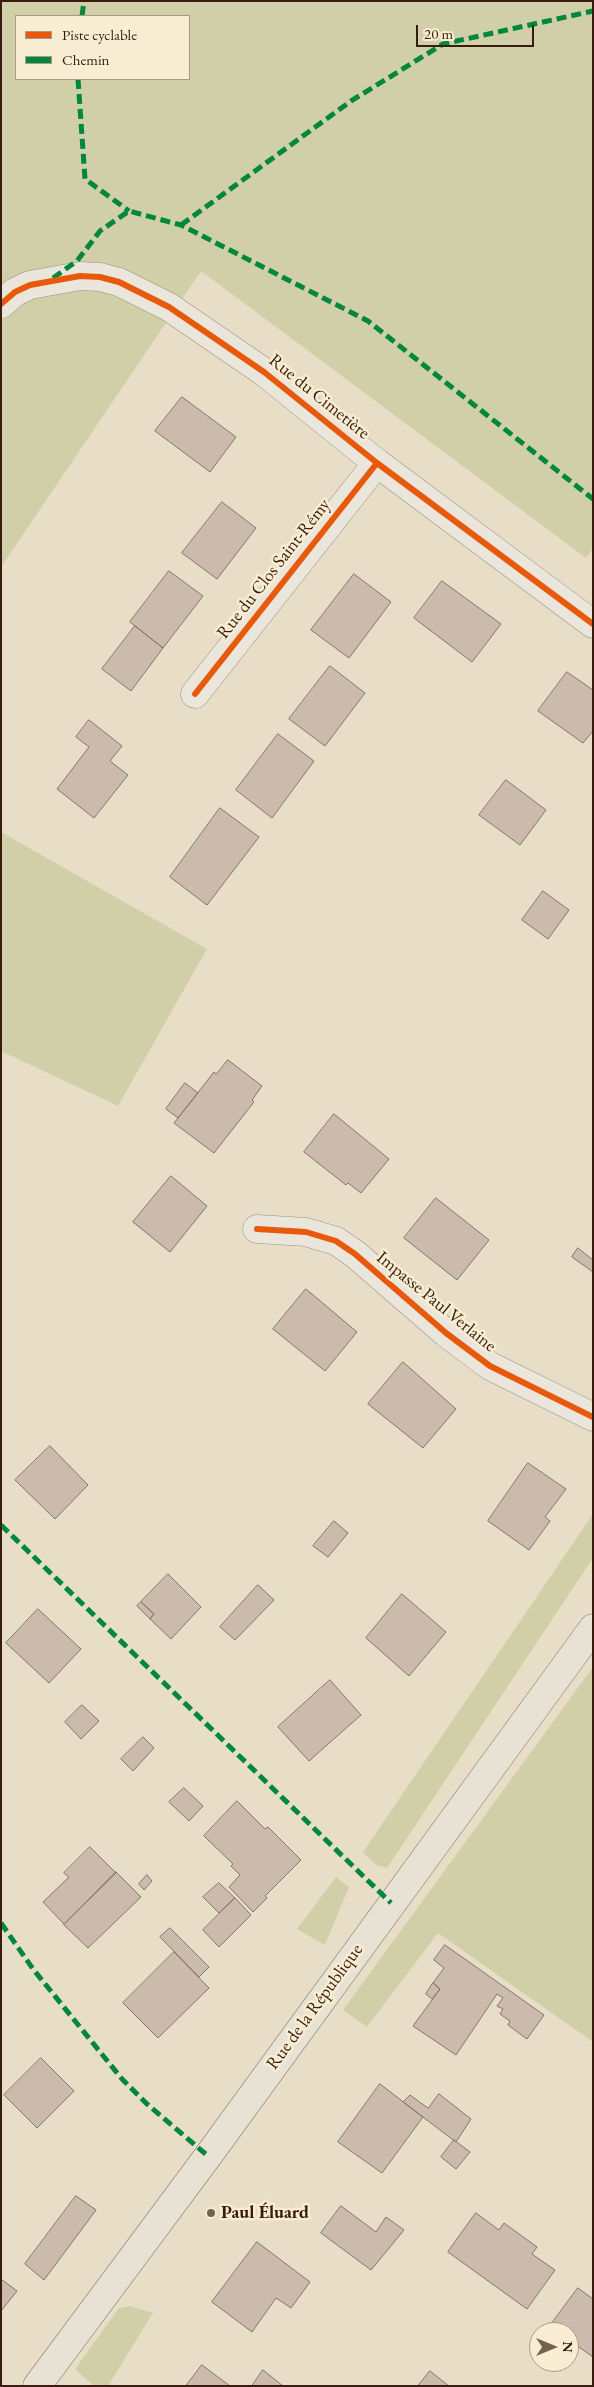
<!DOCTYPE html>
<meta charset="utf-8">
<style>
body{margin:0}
#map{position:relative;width:594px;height:2387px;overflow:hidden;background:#e8dec7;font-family:"EB Garamond",serif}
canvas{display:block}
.frame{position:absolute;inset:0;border:2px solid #381c10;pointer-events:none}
.legend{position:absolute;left:15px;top:15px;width:175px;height:65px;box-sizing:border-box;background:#f8edd2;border:1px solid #ab9984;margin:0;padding:6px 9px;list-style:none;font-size:15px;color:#381c10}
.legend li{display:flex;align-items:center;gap:10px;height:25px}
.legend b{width:25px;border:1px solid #ab9984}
.north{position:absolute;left:529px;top:2322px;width:50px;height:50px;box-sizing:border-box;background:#f8edd2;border:1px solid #ab9984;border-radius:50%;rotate:90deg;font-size:14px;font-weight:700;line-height:20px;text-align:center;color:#381c10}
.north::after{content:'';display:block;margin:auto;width:18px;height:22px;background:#766050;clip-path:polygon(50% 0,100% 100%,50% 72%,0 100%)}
.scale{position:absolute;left:416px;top:25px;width:118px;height:22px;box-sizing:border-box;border:2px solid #381c10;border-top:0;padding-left:6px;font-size:15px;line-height:18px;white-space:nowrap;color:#381c10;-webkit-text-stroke:4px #f8edd2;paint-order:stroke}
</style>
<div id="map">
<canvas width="594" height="2387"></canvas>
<div class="frame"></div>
<ul class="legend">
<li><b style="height:6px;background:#e8590c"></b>Piste cyclable</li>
<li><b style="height:6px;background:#00873e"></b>Chemin</li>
</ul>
<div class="north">N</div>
<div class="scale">20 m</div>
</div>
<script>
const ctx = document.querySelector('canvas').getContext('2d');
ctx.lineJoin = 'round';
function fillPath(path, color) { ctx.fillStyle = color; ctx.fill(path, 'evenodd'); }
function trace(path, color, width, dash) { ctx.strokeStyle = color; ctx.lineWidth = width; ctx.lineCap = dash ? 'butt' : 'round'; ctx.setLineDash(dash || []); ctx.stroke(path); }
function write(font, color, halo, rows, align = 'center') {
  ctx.font = font + ' "EB Garamond",serif'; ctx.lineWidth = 5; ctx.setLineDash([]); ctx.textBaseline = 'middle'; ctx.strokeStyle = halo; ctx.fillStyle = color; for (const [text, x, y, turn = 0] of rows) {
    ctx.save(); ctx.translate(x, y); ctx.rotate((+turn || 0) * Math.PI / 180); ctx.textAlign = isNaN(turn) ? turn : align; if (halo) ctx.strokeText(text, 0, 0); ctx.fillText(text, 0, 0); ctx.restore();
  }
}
fillPath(new Path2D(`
 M1,1H593V548L586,558L201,271L1,567ZM16,16H189V79H16Z
 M1,832L207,949L118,1106L1,1051Z
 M593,1514V1558L387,1868L376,1865L363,1852Z
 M593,1667V2042L438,1933L367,2027L343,2010Z
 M336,1877L349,1887L325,1945L297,1929Z
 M130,2306L153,2313L108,2386H94L75,2369L119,2308Z`), '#d1cfa7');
const building = new Path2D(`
 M182,397L236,437L210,472L155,431Z
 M222,502L256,528L217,579L182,553Z
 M169,571L203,596L163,648L130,622Z
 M354,574L391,602L349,658L311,630Z
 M442,581L501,624L472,662L414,618Z
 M135,626L163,648L131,691L102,669Z
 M330,666L365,693L325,746L289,719Z
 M567,672L593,690V731L583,743L538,711Z
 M89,720L122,746L110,761L128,775L94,818L57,789L89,747L76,737Z
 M278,734L314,761L272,818L236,790Z
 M506,780L546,810L520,845L479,815Z
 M220,808L259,837L207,905L170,877Z
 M543,891L569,910L548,939L522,920Z
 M228,1060L262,1086L252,1100L254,1102L214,1153L174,1123L214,1072L216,1074Z
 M185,1083L198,1093L178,1118L166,1109Z
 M334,1114L389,1159L361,1193L348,1183L346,1185L304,1152Z
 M171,1176L207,1206L170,1252L133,1222Z
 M436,1198L489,1240L457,1280L404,1238Z
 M578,1248L593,1260V1272L572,1257Z
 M306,1289L357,1332L325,1371L273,1329Z
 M403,1362L456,1409L423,1448L368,1404Z
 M50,1446L88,1485L55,1519L15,1480Z
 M528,1463L566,1489L545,1517L550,1521L529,1550L488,1521Z
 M334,1521L348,1533L328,1557L313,1546Z
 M168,1574L201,1607L171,1639L150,1619L154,1614L141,1602Z
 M258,1585L274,1600L235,1640L220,1627Z
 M402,1594L446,1632L409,1676L366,1638Z
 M141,1602L154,1614L150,1619L137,1606Z
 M38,1609L81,1649L49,1683L6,1643Z
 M330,1680L361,1715L309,1761L278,1727Z
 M82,1705L99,1721L81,1739L65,1722Z
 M143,1737L154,1748L133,1771L121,1759Z
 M184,1788L203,1806L189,1821L169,1802Z
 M237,1801L265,1829L268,1827L301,1860L265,1896L267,1898L253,1912L229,1887L240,1875L231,1866L233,1864L204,1836Z
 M90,1847L116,1873L64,1924L43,1902L69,1877L64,1873Z
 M116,1872L141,1897L88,1948L64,1925Z
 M147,1875L152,1881L144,1890L139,1884Z
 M219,1883L235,1898L219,1913L203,1897Z
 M235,1898L251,1915L219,1947L203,1930Z
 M170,1928L209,1967L199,1977L160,1937Z
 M445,1945L544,2015L527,2039L508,2025L510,2021L500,2014L503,2009L497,2006L503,1998L497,1994L456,2055L413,2026L440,1989L433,1983L444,1968L434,1960Z
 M174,1952L209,1988L158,2038L123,2003Z
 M433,1983L440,1989L432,1999L426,1994Z
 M41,2058L74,2091L37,2128L4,2095Z
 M380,2084L423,2117L382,2173L338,2142Z
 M439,2094L471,2119L456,2142L403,2102L410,2095L428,2108Z
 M454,2140L470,2152L456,2169L441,2157Z
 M76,2196L96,2210L44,2280L25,2264Z
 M341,2206L376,2232L386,2217L404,2230L371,2270L321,2233Z
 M476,2213L499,2230L504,2223L537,2247L532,2254L555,2270L527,2309L448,2252Z
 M257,2242L310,2282L291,2308L276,2298L252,2332L212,2302Z
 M1,2279L17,2291L1,2311Z
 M578,2288L593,2299V2357L569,2340V2332H558L550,2326Z
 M202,2365L230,2386H186Z
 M263,2370L283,2386H252Z
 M430,2371L449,2386H418Z`);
fillPath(building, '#ccbbad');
trace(building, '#80766a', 1);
const minor = new Path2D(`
 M1,304L15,292L30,285L80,276L100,277L119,282L169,307L264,372L377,463L593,624
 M195,694L377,463
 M257,1229L306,1232L336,1241L355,1254L446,1333L490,1366L593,1417`);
const major = new Path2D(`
 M37,2386L208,2156L593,1628`);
trace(minor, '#999082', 29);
trace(major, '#80766a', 29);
trace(minor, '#ebe6db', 28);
trace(major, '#e8e2d5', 28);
trace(new Path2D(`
 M82,16L84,1
 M78,79L85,179L129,211
 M181,225L351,101L443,44L593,11
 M53,278L77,261L100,231L129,211L181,225L368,321L593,499
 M1,1525L391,1903
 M1,1923L33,1969L122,2079L147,2104L208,2156`), '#00873e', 5, [10, 5]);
trace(new Path2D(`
 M1,304L15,292L30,285L80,276L100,277L119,282L169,307L264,372L377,463L593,624
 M195,694L377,463
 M257,1229L306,1232L336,1241L355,1254L446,1333L490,1366L593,1417`), '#e8590c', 6);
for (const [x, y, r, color] of [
 [211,2213,5,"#766050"]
]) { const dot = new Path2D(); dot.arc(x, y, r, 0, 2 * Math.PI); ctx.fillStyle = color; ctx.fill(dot); trace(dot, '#f8edd2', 2); }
write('18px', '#381c10', '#f8edd2', [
 ["Rue du Cimetière",319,397,39],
 ["Rue du Clos Saint-Rémy",274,569,-52],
 ["Impasse Paul Verlaine",436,1302,39],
 ["Rue de la République",315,2007,-54]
]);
write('bold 18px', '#381c10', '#f8edd2', [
 ["Paul Éluard",221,2213]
], 'left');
</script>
